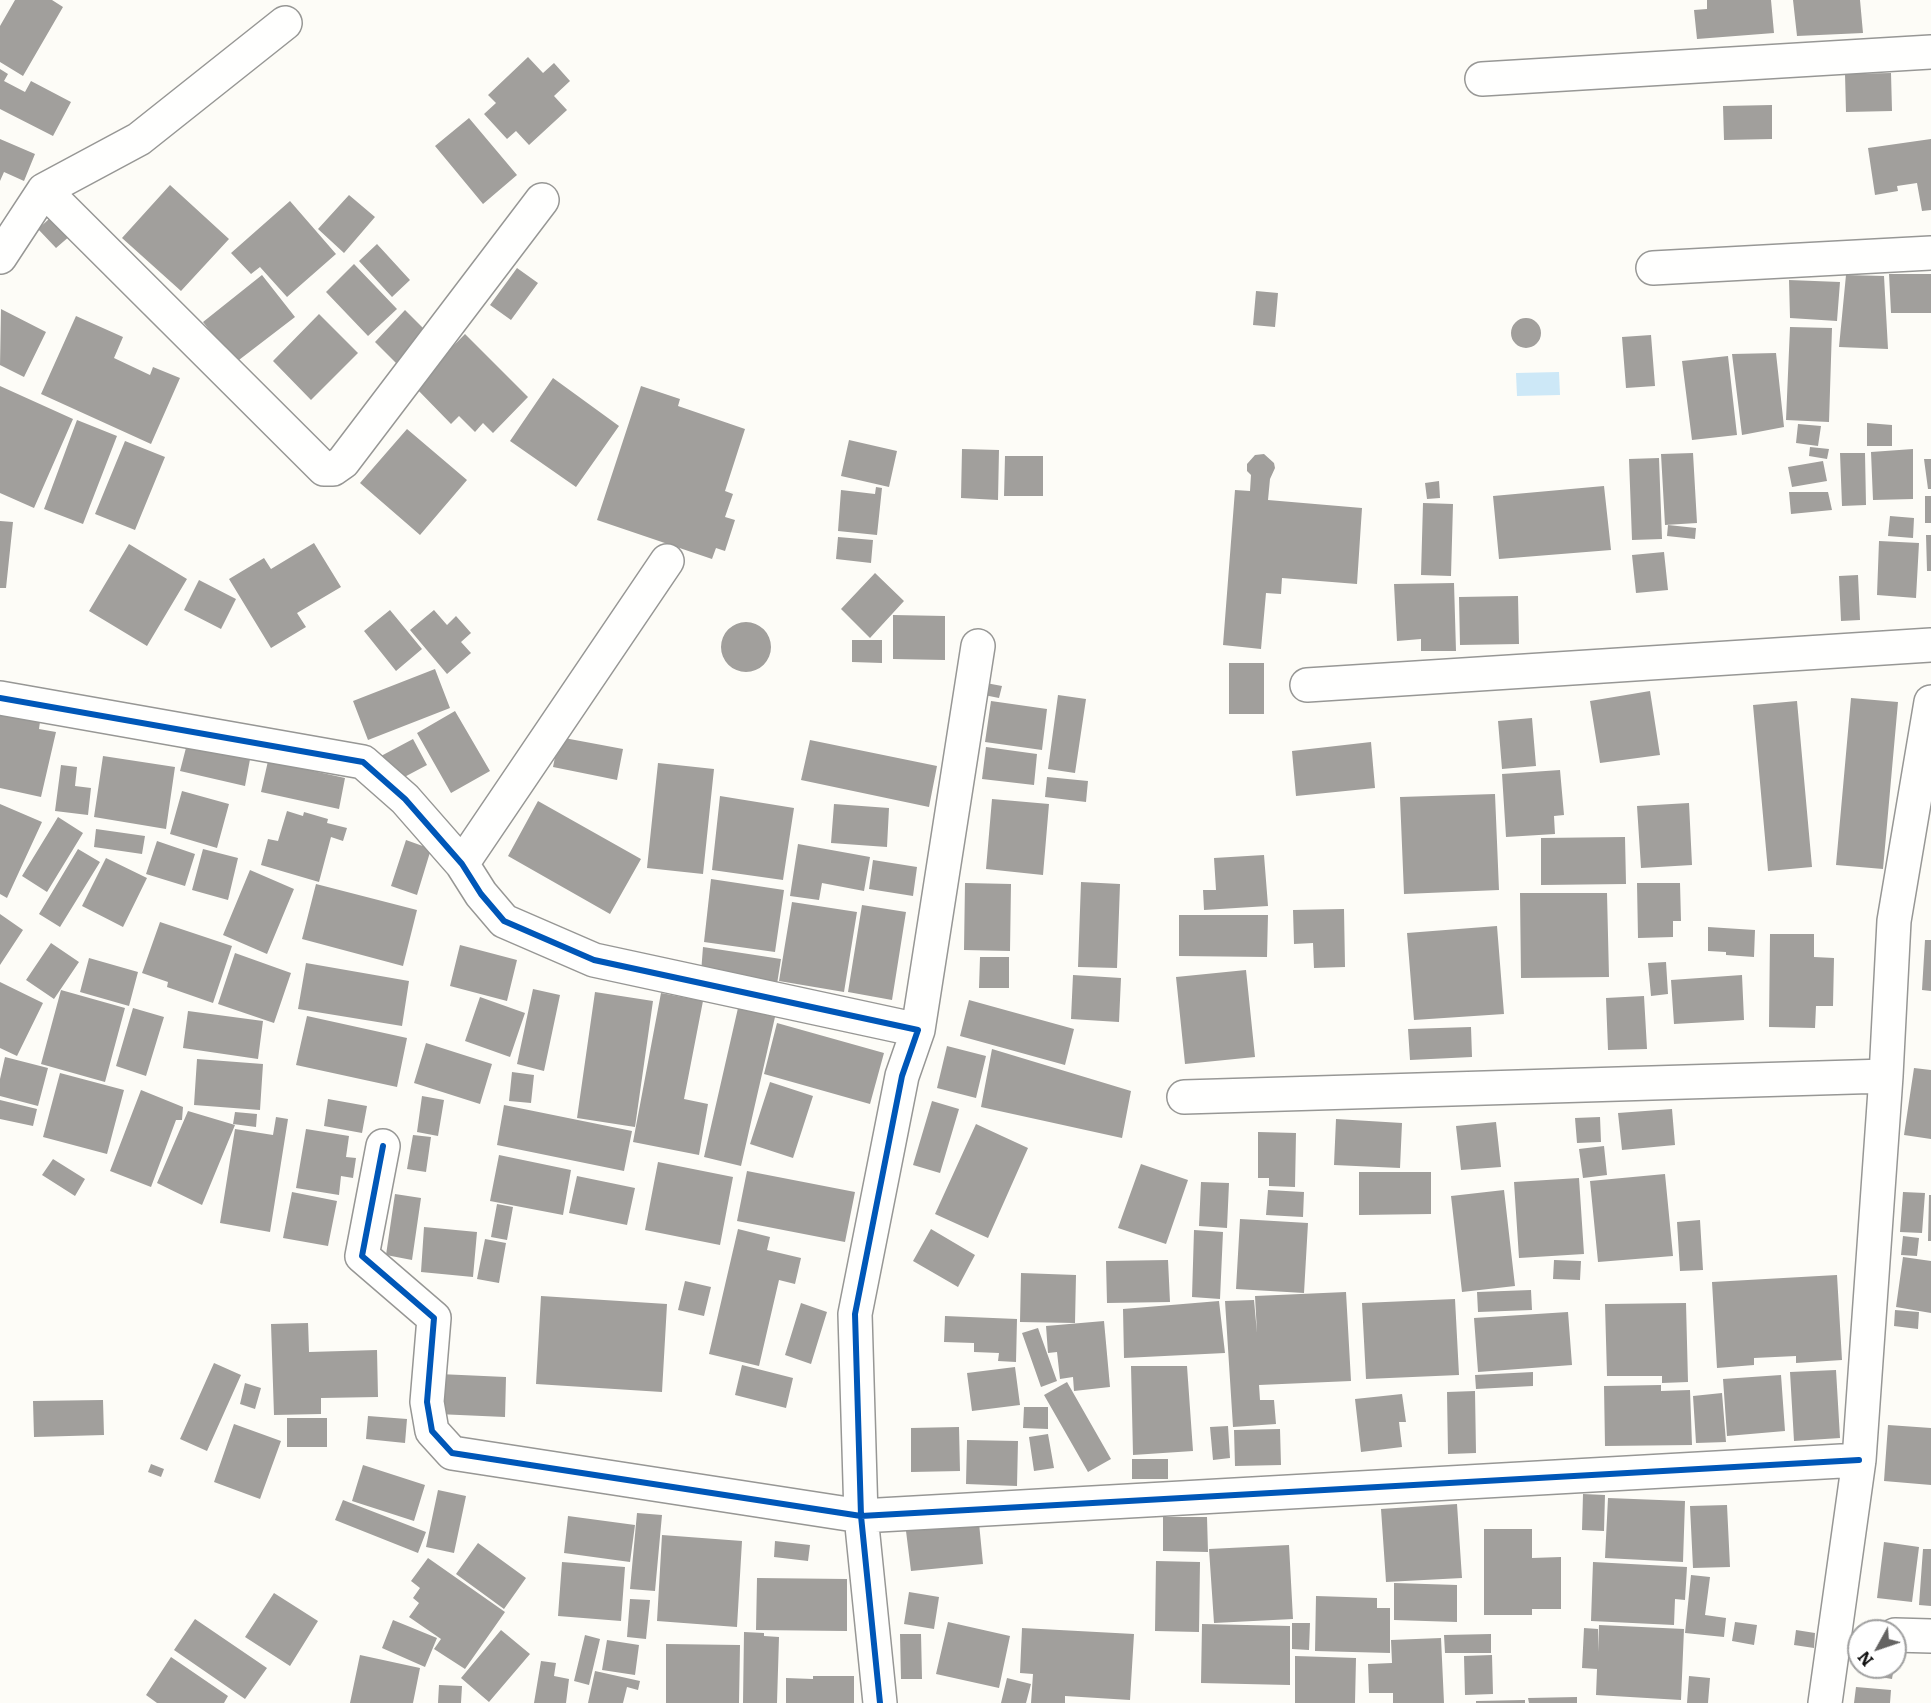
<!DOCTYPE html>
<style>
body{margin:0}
#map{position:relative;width:1931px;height:1703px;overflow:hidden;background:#fdfcf7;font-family:Literata,serif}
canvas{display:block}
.north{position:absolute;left:1847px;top:1619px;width:60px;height:60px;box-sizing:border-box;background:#fff;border:2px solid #a0a0a0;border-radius:50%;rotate:230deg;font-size:16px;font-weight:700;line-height:24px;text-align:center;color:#111}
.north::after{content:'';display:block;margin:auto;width:21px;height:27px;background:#646362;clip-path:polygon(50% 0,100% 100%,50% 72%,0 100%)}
</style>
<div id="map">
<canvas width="1931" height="1703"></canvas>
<div class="north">N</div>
</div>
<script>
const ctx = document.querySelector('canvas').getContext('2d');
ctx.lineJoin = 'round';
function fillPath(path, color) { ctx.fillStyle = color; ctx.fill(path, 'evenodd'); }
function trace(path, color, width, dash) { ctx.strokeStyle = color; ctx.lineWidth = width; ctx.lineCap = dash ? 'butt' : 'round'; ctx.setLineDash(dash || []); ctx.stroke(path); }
fillPath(new Path2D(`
 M1559,372L1560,395L1517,396L1516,373Z`), '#cde8f7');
fillPath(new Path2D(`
 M15,0H52L63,7L23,76L0,62V26Z
 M1707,0H1771L1774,33L1697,39L1694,10L1707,9Z
 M1793,0H1860L1863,33L1797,36Z
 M528,57L543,73L554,63L570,81L554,96L567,110L529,145L516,131L507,139L484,114L496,103L488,95Z
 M0,69L8,74L4,81L25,92L31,81L71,102L53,136L0,109Z
 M1891,73L1892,111L1846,112L1845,74Z
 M1772,105V139L1724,140L1723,106Z
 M469,118L517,175L483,204L435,146Z
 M0,139L35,154L24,181L4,172L0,181Z
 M1931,139V210L1922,211L1917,183L1897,186L1898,191L1875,195L1868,148Z
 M170,185L229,239L181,291L122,238Z
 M349,195L375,217L344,253L318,229Z
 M290,201L336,254L287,297L260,267L251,274L231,253Z
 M60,209L78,229L56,248L38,229Z
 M377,244L410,280L392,297L359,261Z
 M354,264L397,309L368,336L326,292Z
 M517,268L538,283L511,320L490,305Z
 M1889,274H1931V313H1891Z
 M262,275L295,317L235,363L203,322Z
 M1846,275L1884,276L1888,349L1839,347Z
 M1789,280L1840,282L1837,321L1790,318Z
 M1256,291L1278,293L1275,327L1253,325Z
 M1,309L46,332L24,377L0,365Z
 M405,310L431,336L400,367L375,342Z
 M319,314L358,353L311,400L273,361Z
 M76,316L123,337L114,358L150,375L153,367L180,378L151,444L41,394Z
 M1511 333a15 15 0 1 1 30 0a15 15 0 1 1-30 0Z
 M1790,327L1832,328L1829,422L1786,420Z
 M465,334L528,397L493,433L483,423L475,432L459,416L451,424L414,386Z
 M1651,335L1655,386L1626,388L1622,337Z
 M1776,353L1784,427L1742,435L1732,354Z
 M1728,356L1737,435L1692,440L1682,361Z
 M553,378L619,426L576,487L510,441Z
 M0,386L73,419L34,508L0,493Z
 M641,386L680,399L678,406L745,429L725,491L733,494L725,517L735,520L725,551L716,548L712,559L597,520Z
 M77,420L117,436L83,524L44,509Z
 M1867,423L1892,425V446H1867Z
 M1798,424L1821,426L1818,446L1796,443Z
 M407,429L467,480L420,535L360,483Z
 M849,440L897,451L889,487L841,476Z
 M125,441L165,457L135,530L95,514Z
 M1810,447L1829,449L1827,459L1809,456Z
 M962,449L999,450L998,500L961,498Z
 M1913,449V499L1873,500L1871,452Z
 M1693,453L1697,523L1665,525L1661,454Z
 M1840,453H1865L1866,505L1842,506Z
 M1264,454L1274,463L1275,468L1270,479L1268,500L1362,508L1357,584L1282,578L1281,594L1266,593L1261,649L1223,645L1235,490L1250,491L1251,475L1247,471V464L1255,455Z
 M1005,456H1043V496H1004Z
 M1659,458L1662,539L1632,540L1629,459Z
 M1924,459H1931V489H1928Z
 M1823,461L1827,481L1792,487L1788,467Z
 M1439,481L1440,498L1427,499L1425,483Z
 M1604,486L1611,550L1499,559L1493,496Z
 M876,487L882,488L877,535L838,531L841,490L875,494Z
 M1789,492H1828L1832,510L1791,514Z
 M1925,496H1931V523H1925Z
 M1423,503L1453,504L1451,576L1421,575Z
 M1890,516L1914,518L1913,538L1888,536Z
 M0,521L13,522L6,588H0Z
 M1668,525L1696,528L1695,539L1667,536Z
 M1926,535H1931V571H1927Z
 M838,537L873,540L871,563L836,559Z
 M1879,541L1919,543L1916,598L1877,595Z
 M314,543L341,587L297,613L306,627L271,648L229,579L264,558L271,569Z
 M129,544L187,579L147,646L89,611Z
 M1664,552L1668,590L1636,593L1632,555Z
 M875,573L904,601L870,638L841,609Z
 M1858,575L1860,620L1841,621L1839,576Z
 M199,580L236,599L221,629L184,610Z
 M1454,583L1456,651H1421V639L1397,641L1394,584Z
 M1518,596L1519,644L1460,645L1459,597Z
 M390,610L422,649L396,671L364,631Z
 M434,610L447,625L456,616L471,633L461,642L471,653L447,674L410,630Z
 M893,615L945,616V660L893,659Z
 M721 647a25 25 0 1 1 50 0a25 25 0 1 1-50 0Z
 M852,640H882V663L852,662Z
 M1229,663H1264V714H1229Z
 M435,669L450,708L368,740L353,701Z
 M986,683L1002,686L999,698L984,695Z
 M1650,691L1660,755L1600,763L1590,701Z
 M1058,695L1086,699L1075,773L1048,769Z
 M1851,698L1898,702L1883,869L1836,865Z
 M991,701L1047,709L1042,750L985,742Z
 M1797,701L1812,867L1768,871L1753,705Z
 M0,708L10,715L40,722L39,729L56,732L41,797L0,788Z
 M455,711L490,771L451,793L417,733Z
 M1532,718L1536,766L1502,769L1498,721Z
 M559,737L623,749L617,780L553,767Z
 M413,739L427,765L395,782L381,756Z
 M188,740L251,754L245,786L180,771Z
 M810,740L937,766L929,807L801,780Z
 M1371,742L1375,788L1296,796L1292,751Z
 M986,747L1037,754L1034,785L982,779Z
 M103,756L175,767L166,829L94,817Z
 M268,761L345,778L339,809L261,792Z
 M658,763L714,769L703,874L647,868Z
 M61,765L77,767L75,786L91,788L88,815L55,811Z
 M1560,770L1564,815L1554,816L1555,834L1506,837L1502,774Z
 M1047,777L1088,781L1086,802L1045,797Z
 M182,791L229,804L217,848L170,834Z
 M1495,794L1499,890L1404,894L1400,797Z
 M720,796L794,808L783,880L712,870Z
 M992,799L1049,804L1043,875L986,869Z
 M538,801L641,859L610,914L508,856Z
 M1689,803L1692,865L1641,868L1637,806Z
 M0,804L42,822L7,898L0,894Z
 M834,804L889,808L887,847L831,843Z
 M287,811L303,816L304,812L328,819L327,823L347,828L343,841L331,837L319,882L261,865L268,839L278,841Z
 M58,817L83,833L47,892L22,876Z
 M96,829L145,836L142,854L94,847Z
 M1625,837L1626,884L1541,885V838Z
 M406,840L431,849L417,895L391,886Z
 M157,841L195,854L185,886L146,874Z
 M798,844L870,857L864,891L822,883L819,900L790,896Z
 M78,849L100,862L60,927L39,914Z
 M203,849L238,858L228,900L192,890Z
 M1264,855L1268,906L1204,910L1203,890H1216L1214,858Z
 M106,858L147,878L123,927L82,906Z
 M873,860L917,867L913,896L869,889Z
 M250,870L294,889L267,954L223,935Z
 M711,879L784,890L775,952L704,942Z
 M1081,882L1120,884L1117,968L1078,967Z
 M965,883L1011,884L1010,951L964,950Z
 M1637,883H1680L1681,921H1673V937L1638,938Z
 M316,884L417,910L403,966L302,939Z
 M1520,893H1607L1609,977L1521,978Z
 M792,902L857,912L844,992L779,981Z
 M862,905L906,912L892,1000L848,992Z
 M1344,909L1345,967L1314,968L1313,943L1294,944L1293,910Z
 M0,914L23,930L0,965Z
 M1179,915H1268L1267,957L1179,956Z
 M160,922L232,946L213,1003L167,987L168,982L142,973Z
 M1497,926L1504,1014L1414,1020L1407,933Z
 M1708,927L1755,930L1754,957L1726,955V952L1708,951Z
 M1770,934H1814V957L1834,958L1833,1006H1816L1815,1028L1769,1027Z
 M1925,940H1931V991L1922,990Z
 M51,943L79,962L54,999L26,980Z
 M460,945L517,960L507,1001L450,986Z
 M703,947L781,959L777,984L701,973Z
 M235,953L291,973L274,1023L218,1004Z
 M980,957H1009V988H979Z
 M89,958L138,972L129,1006L80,992Z
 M1666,962L1668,994L1651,996L1648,963Z
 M306,963L409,981L402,1026L298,1009Z
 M1246,970L1255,1057L1185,1064L1176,977Z
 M1073,975L1121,978L1119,1022L1071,1019Z
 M1742,975L1744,1020L1674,1024L1671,980Z
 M0,982L43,1003L17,1056L0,1048Z
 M533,989L560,995L544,1071L517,1064Z
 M61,990L125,1008L105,1082L41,1064Z
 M595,992L653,1001L635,1127L577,1118Z
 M661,993L703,1001L684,1099L708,1104L699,1155L633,1142Z
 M1644,996L1647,1049L1608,1050L1606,998Z
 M480,997L525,1013L510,1057L465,1041Z
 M969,1000L1074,1029L1065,1065L960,1036Z
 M133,1008L164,1017L146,1076L116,1066Z
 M738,1008L775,1017L741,1166L704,1157Z
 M188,1011L263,1021L258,1059L183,1048Z
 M307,1016L407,1038L397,1087L296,1065Z
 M777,1023L884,1053L870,1104L764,1074Z
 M1471,1027L1472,1057L1410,1060L1408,1029Z
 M426,1043L492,1064L480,1104L414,1083Z
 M947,1046L986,1056L976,1098L937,1088Z
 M992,1049L1131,1091L1122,1138L981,1107Z
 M5,1057L48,1068L38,1106L0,1096V1079Z
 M197,1059L263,1064L260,1110L194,1105Z
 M1914,1068L1931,1070V1139L1904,1135Z
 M512,1072L534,1075L531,1103L509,1101Z
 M60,1073L124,1090L107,1154L43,1137Z
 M770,1082L813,1096L793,1158L750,1144Z
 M141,1090L183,1107L182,1120H176L151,1187L110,1171Z
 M422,1096L444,1100L438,1136L417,1132Z
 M328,1099L367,1106L362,1133L324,1126Z
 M0,1100L37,1109L33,1126L0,1119Z
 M932,1101L959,1109L940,1173L913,1165Z
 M504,1105L632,1131L624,1171L497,1145Z
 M1672,1109L1675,1145L1622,1150L1618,1113Z
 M188,1111L235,1125L202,1205L157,1183Z
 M235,1112L257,1114L256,1127L233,1124Z
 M276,1117L288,1119L270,1232L220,1223L235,1129L273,1135Z
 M1600,1117L1601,1142L1577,1143L1575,1118Z
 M1336,1119L1402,1123L1400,1168L1334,1165Z
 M1496,1122L1501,1167L1461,1170L1456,1126Z
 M976,1124L1028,1148L988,1238L935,1214Z
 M306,1129L349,1136L346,1157L356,1158L353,1178L341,1176L339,1195L296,1188Z
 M1258,1132L1296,1133L1295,1187L1269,1186V1178H1258Z
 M413,1135L431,1137L426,1172L407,1169Z
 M1604,1146L1607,1175L1583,1178L1579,1149Z
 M499,1155L571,1170L563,1215L490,1201Z
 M53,1159L85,1179L75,1196L42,1175Z
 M658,1162L733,1177L720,1245L645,1230Z
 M1141,1164L1188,1180L1166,1244L1118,1228Z
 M747,1171L855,1192L845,1242L737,1221Z
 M1359,1172H1431V1214L1359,1215Z
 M1665,1174L1673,1256L1598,1262L1590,1181Z
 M577,1176L635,1188L627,1225L569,1213Z
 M1579,1178L1584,1254L1519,1258L1514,1182Z
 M1201,1182L1229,1183L1227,1228L1199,1226Z
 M1268,1190L1304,1192L1303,1217L1266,1215Z
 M1504,1190L1515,1286L1462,1292L1451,1196Z
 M292,1192L337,1201L328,1246L283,1238Z
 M1903,1192L1925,1193L1922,1233L1900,1232Z
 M395,1194L421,1198L412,1260L386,1255Z
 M1929,1195H1931V1241H1928Z
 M497,1204L513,1207L507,1240L491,1237Z
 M1240,1219L1308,1223L1304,1293L1236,1289Z
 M1700,1220L1703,1270L1680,1271L1677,1222Z
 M424,1227L477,1232L473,1277L421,1272Z
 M738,1229L770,1237L767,1250L801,1258L795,1284L779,1280L759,1366L709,1354Z
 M931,1229L975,1255L958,1287L913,1261Z
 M1194,1230L1223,1232L1220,1299L1192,1297Z
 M1903,1236L1919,1238L1917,1256L1901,1255Z
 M485,1239L506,1243L499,1283L477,1279Z
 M1903,1257L1931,1261V1313L1896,1307Z
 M1168,1260L1170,1302L1107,1303L1106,1261Z
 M1554,1260L1581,1261L1580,1280L1553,1279Z
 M1021,1273L1076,1275L1075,1323L1020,1322Z
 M1837,1275L1842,1360L1796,1363V1356L1754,1358V1365L1717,1368L1712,1282Z
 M685,1281L711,1287L704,1316L678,1310Z
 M1531,1290L1532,1310L1478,1312L1477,1292Z
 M1346,1292L1351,1381L1259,1385L1260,1400H1274L1276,1424L1233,1427L1225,1301L1254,1300L1257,1333L1255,1296Z
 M541,1296L667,1304L662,1392L536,1384Z
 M1455,1299L1459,1375L1366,1379L1362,1303Z
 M1219,1301L1225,1353L1124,1358L1123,1309Z
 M801,1303L827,1312L811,1364L785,1355Z
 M1686,1303L1688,1382L1662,1383V1376H1607L1605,1304Z
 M1895,1310L1919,1312L1918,1329L1894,1326Z
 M1568,1312L1572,1365L1478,1372L1474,1318Z
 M945,1316L1017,1319L1016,1362L998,1361L999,1353L974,1352V1343L944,1342Z
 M1104,1321L1110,1387L1074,1391L1073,1377L1060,1379L1057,1352L1048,1353L1046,1326Z
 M308,1323L309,1352L377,1350L378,1397L321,1398V1414L274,1415L271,1324Z
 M1038,1328L1057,1381L1041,1387L1022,1333Z
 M214,1363L241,1375L207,1451L180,1439Z
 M742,1365L793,1378L786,1408L735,1395Z
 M1131,1366H1187L1193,1451L1133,1455Z
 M1015,1367L1020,1405L972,1411L967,1373Z
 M1836,1370L1840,1438L1794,1441L1790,1372Z
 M1533,1372V1386L1476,1389L1475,1375Z
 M439,1374L506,1377L505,1417L437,1414Z
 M1781,1375L1785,1431L1727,1436L1723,1379Z
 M1067,1382L1111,1459L1088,1472L1044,1395Z
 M245,1383L261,1388L255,1409L240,1404Z
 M1661,1385V1391L1690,1390L1692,1445L1605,1446L1604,1386Z
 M1475,1391L1476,1453L1448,1454L1447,1392Z
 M1722,1393L1726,1442L1696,1443L1693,1396Z
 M1402,1394L1406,1422H1399L1402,1447L1361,1452L1355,1399Z
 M103,1400L104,1435L34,1437L33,1401Z
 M1024,1407H1048V1429L1023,1428Z
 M368,1416L407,1419L405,1443L366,1439Z
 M287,1418H327V1447H287Z
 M234,1424L281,1441L260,1499L214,1482Z
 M1888,1425L1931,1428V1485L1884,1481Z
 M1228,1426L1230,1458L1213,1460L1210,1427Z
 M959,1427L960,1471L911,1472V1428Z
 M1280,1429L1281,1465L1235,1466L1234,1430Z
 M1048,1434L1054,1468L1034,1471L1029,1437Z
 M967,1440L1018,1441L1017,1486L966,1484Z
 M1132,1459H1168V1479H1132Z
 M151,1464L164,1469L161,1477L148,1472Z
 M363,1465L425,1485L414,1521L352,1501Z
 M438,1490L466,1496L454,1553L426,1547Z
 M1583,1494L1605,1495L1604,1531L1582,1530Z
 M1608,1498L1685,1501L1683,1562L1605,1558Z
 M343,1500L426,1532L418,1553L335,1520Z
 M1457,1504L1462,1578L1386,1582L1381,1509Z
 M1727,1505L1730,1567L1693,1568L1690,1506Z
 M637,1513L662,1515L655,1591L630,1589Z
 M568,1516L635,1525L630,1562L564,1553Z
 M1163,1517H1207L1208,1552L1163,1551Z
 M979,1523L983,1564L911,1571L906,1531Z
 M1484,1529H1532V1558L1561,1557V1609H1532V1615H1484Z
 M662,1535L742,1541L737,1627L657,1621Z
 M775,1541L810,1545L808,1561L774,1557Z
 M1884,1542L1919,1547L1912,1602L1877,1598Z
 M478,1543L526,1578L504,1609L456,1574Z
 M1289,1545L1293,1619L1214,1623L1209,1549Z
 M1923,1549H1931V1606L1919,1605Z
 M428,1558L505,1612L465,1669L434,1649L441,1639L409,1617L419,1603L413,1598L420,1588L411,1581Z
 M1156,1561L1200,1562L1199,1632L1155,1631Z
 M562,1562L625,1567L621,1621L558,1616Z
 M1593,1562L1687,1567L1685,1600L1675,1599L1674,1625L1591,1621Z
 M1691,1575L1710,1577L1705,1615L1726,1618L1724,1637L1685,1633Z
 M757,1578L847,1579V1631L756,1630Z
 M1394,1583L1457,1585V1622L1394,1620Z
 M909,1592L939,1597L934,1629L904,1624Z
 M274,1593L318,1621L290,1666L245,1637Z
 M1316,1596L1377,1598V1608H1390V1653L1315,1651Z
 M630,1599L650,1600L646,1639L627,1637Z
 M195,1619L267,1668L245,1699L174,1650Z
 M393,1620L437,1638L425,1667L382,1648Z
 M948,1622L1010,1636L999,1688L936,1674Z
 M1735,1622L1757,1625L1754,1645L1732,1641Z
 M1292,1623H1310L1309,1650L1292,1649Z
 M1202,1624L1290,1626V1685L1201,1683Z
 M1599,1625L1684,1629L1681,1700L1596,1695L1597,1669L1582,1668L1584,1628L1598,1629V1652Z
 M1022,1628L1134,1634L1130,1700L1065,1696V1703H1031L1033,1674L1020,1673Z
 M501,1630L530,1654L489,1702L461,1678Z
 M1796,1630L1815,1633L1814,1648L1794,1645Z
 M744,1632L764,1633V1636L779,1637L777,1703H743Z
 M900,1634H921L922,1679H901Z
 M1491,1634V1653H1445L1444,1635Z
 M585,1635L600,1639L589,1685L574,1681Z
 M1441,1638L1444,1703H1393V1693H1369L1368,1664L1392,1663L1391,1640Z
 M607,1640L639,1645L635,1675L602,1670Z
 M666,1644L740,1645L739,1703H666Z
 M360,1655L420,1668L413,1703H350Z
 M1492,1655L1493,1694L1465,1695L1464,1656Z
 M1295,1656L1356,1658L1355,1703H1295Z
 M171,1657L228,1696L224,1703H157L146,1695Z
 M541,1661L556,1663L554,1676L569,1679L566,1703H534Z
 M1863,1667H1894L1892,1679L1862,1674Z
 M595,1671L640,1681L638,1690L627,1687L623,1703H588Z
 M813,1676H854V1703H786V1678L813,1679Z
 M1689,1676L1710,1678L1708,1703H1687Z
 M1007,1678L1031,1684L1026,1703H1001Z
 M439,1685L462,1686L461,1703H438Z
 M1856,1687L1891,1690L1890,1703H1854Z
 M1577,1697V1703H1529L1528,1698Z
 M1525,1700V1703H1476V1701Z`), '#a19f9c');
const minor = new Path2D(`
 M1482,79L1931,52
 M44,190L324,469H333L343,462L542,200
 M0,257L44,190L139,139L285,23
 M1653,268L1931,253
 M1307,685L1931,645
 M0,698L363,762L405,799L462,864L481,894L504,921L594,960L918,1030L902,1076L855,1314L861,1516L880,1703
 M462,864L667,561
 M918,1030L978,646
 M1184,1097L1886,1076
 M383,1146L362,1256L434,1318L427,1402L432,1431L452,1453L861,1516L1859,1460
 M1895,1635L1931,1636
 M1825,1703L1859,1460L1886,1076L1894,921L1931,702`);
trace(minor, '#979795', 36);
trace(minor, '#fffffe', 33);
trace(new Path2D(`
 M0,698L363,762L405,799L462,864L481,894L504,921L594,960L918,1030L902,1076L855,1314L861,1516L880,1703
 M383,1146L362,1256L434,1318L427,1402L432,1431L452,1453L861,1516L1859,1460`), '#0057b8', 6);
</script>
